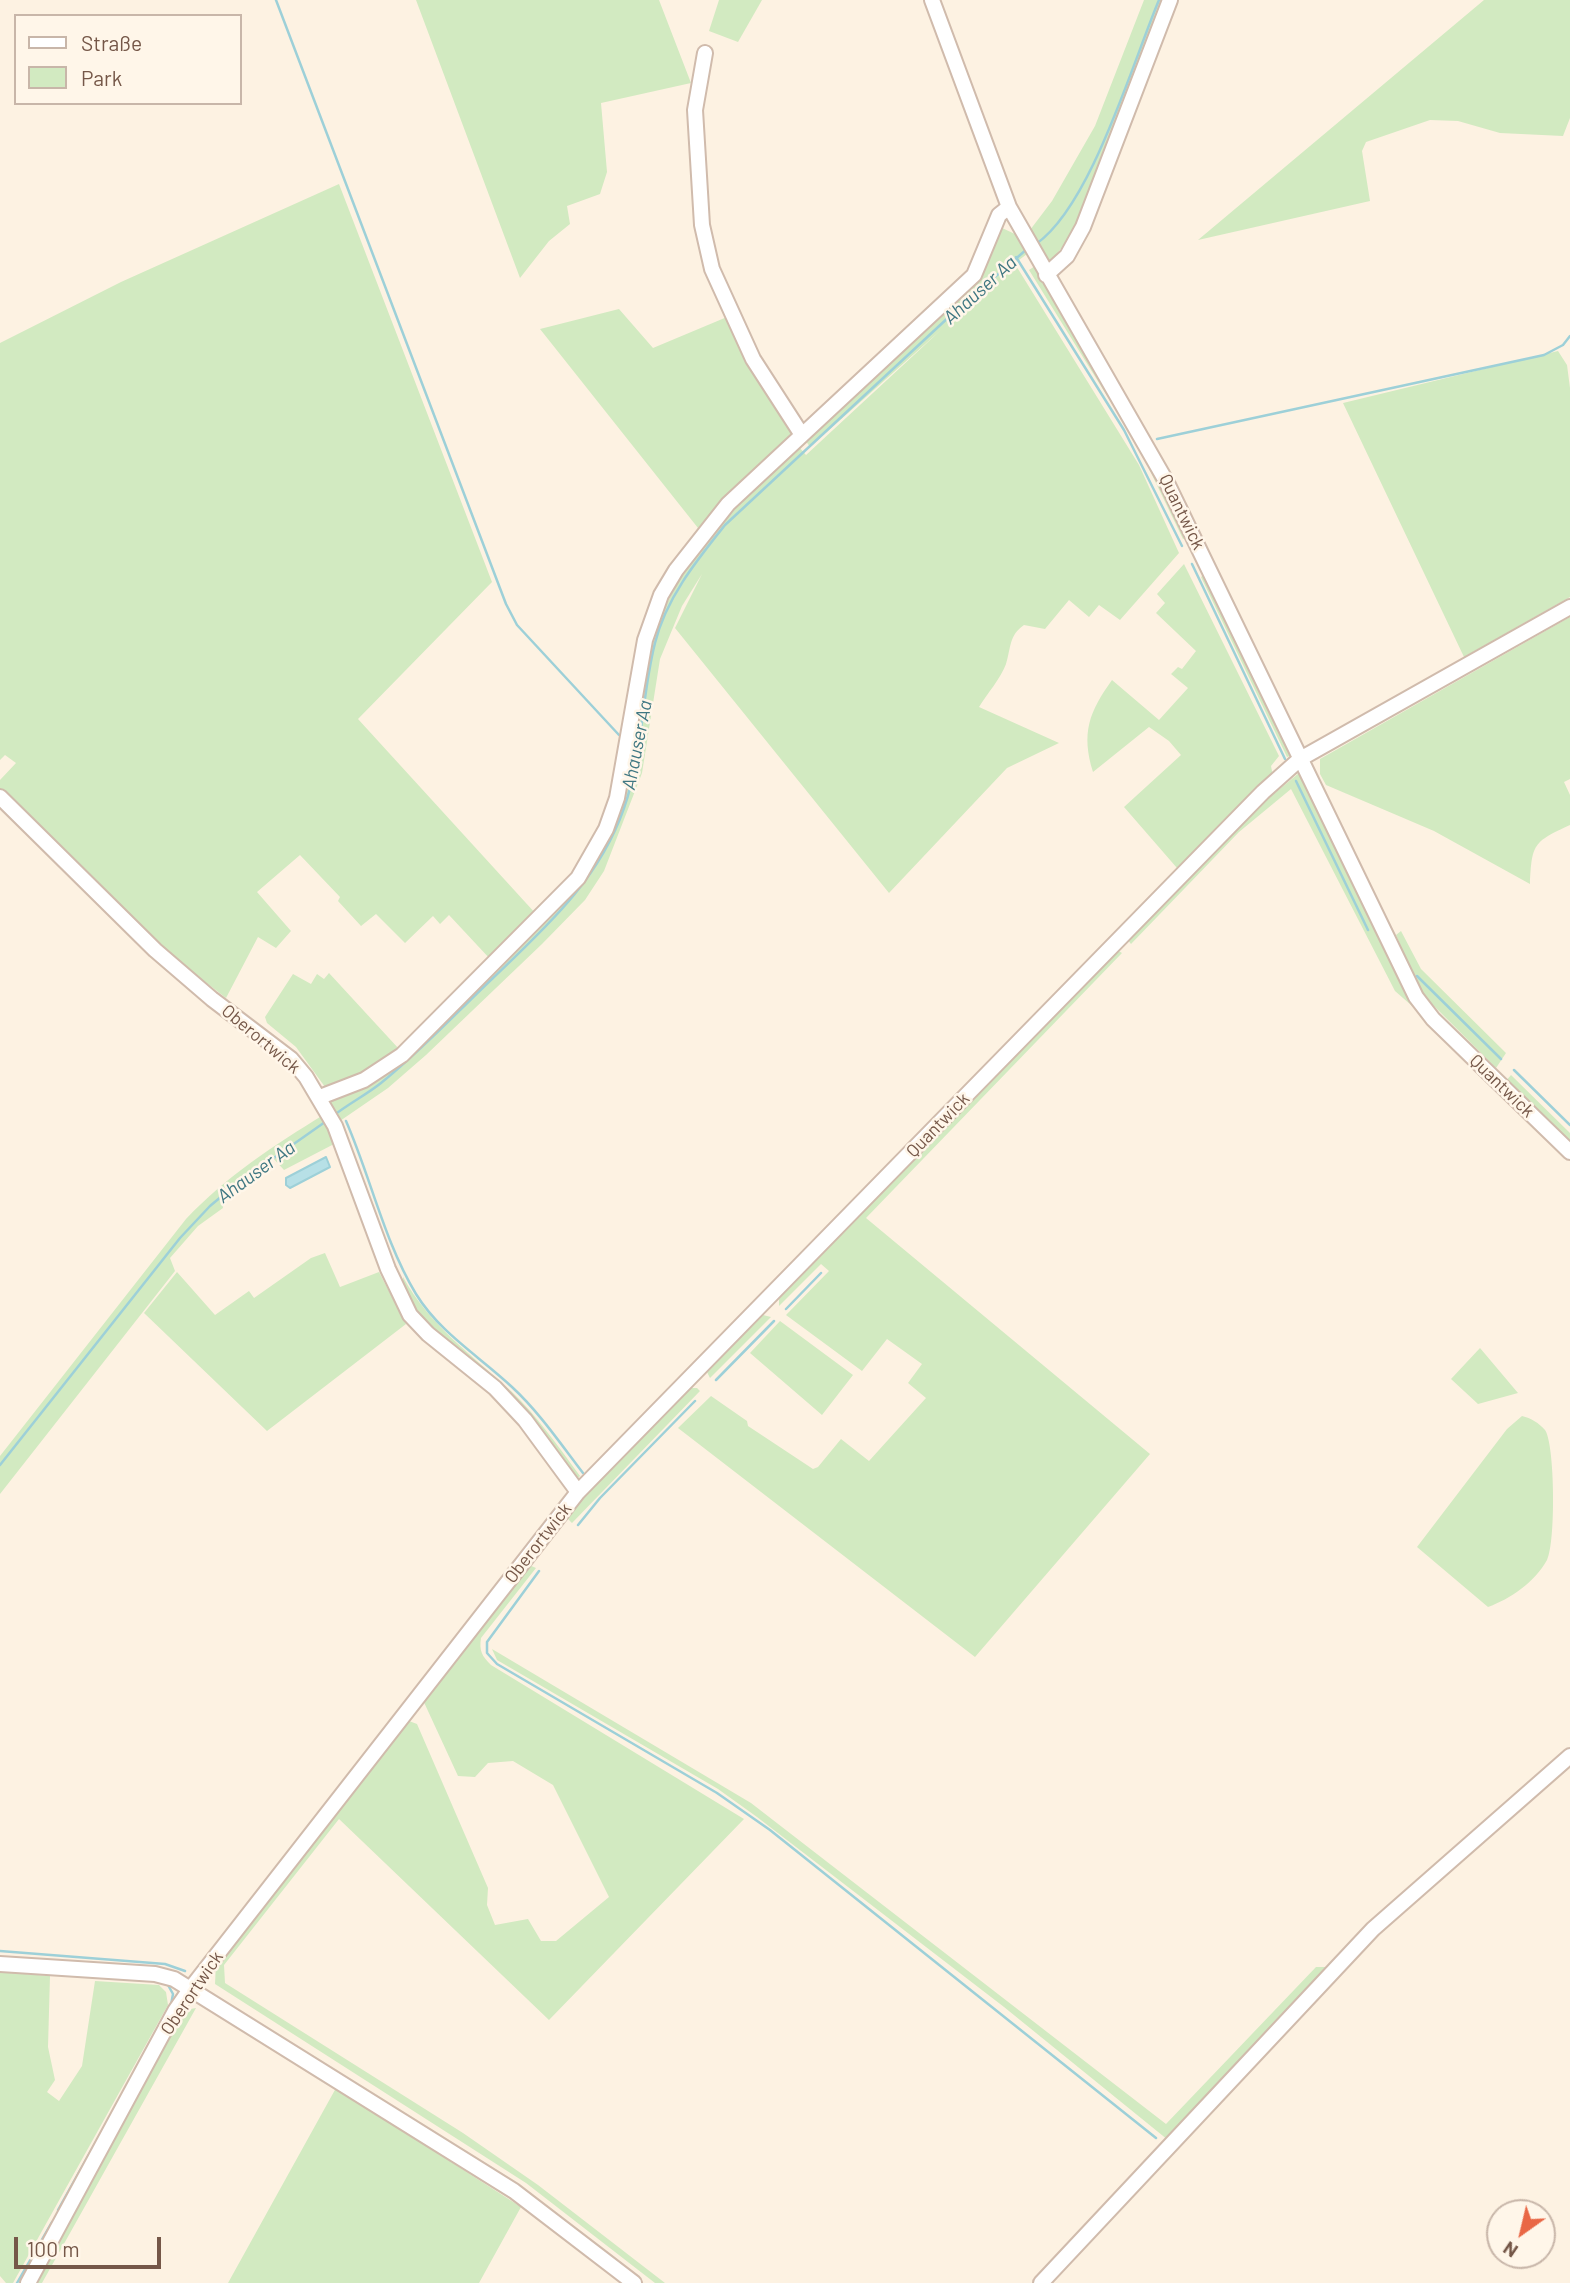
<!DOCTYPE html>
<meta charset="utf-8">
<style>
body{margin:0}
#map{position:relative;width:1570px;height:2283px;overflow:hidden;background:#fdf2e2;font-family:Barlow,sans-serif}
canvas{display:block}
.legend{position:absolute;left:14px;top:14px;width:228px;height:91px;box-sizing:border-box;background:#fff6e9;border:2px solid #c8b6a9;margin:0;padding:9px 12px;list-style:none;font-size:21px;color:#755748}
.legend li{display:flex;align-items:center;gap:14px;height:35px}
.legend b{width:35px;border:2px solid #c8b6a9}
.north{position:absolute;left:1486px;top:2199px;width:70px;height:70px;box-sizing:border-box;background:#fff6e9;border:2px solid #c8b6a9;border-radius:50%;rotate:214deg;font-size:19px;font-weight:700;line-height:28px;text-align:center;color:#755748}
.north::after{content:'';display:block;margin:auto;width:24px;height:32px;background:#e96745;clip-path:polygon(50% 0,100% 100%,50% 72%,0 100%)}
.scale{position:absolute;left:14px;top:2237px;width:147px;height:32px;box-sizing:border-box;border:4px solid #755748;border-top:0;padding-left:9px;font-size:21px;line-height:24px;white-space:nowrap;color:#755748;-webkit-text-stroke:5px #fff6e9;paint-order:stroke}
</style>
<div id="map">
<canvas width="1570" height="2283"></canvas>
<ul class="legend">
<li><b style="height:9px;background:#fff"></b>Straße</li>
<li><b style="height:19px;background:#d2eac1"></b>Park</li>
</ul>
<div class="north">N</div>
<div class="scale">100 m</div>
</div>
<script>
const ctx = document.querySelector('canvas').getContext('2d');
ctx.lineJoin = 'round';
function fillPath(path, color) { ctx.fillStyle = color; ctx.fill(path, 'evenodd'); }
function trace(path, color, width, dash) { ctx.strokeStyle = color; ctx.lineWidth = width; ctx.lineCap = dash ? 'butt' : 'round'; ctx.setLineDash(dash || []); ctx.stroke(path); }
function write(font, color, halo, rows, align = 'center') {
  ctx.font = font + ' Barlow,sans-serif'; ctx.lineWidth = 5; ctx.setLineDash([]); ctx.textBaseline = 'middle'; ctx.strokeStyle = halo; ctx.fillStyle = color; for (const [text, x, y, turn = 0] of rows) {
    ctx.save(); ctx.translate(x, y); ctx.rotate((+turn || 0) * Math.PI / 180); ctx.textAlign = isNaN(turn) ? turn : align; if (halo) ctx.strokeText(text, 0, 0); ctx.fillText(text, 0, 0); ctx.restore();
  }
}
fillPath(new Path2D(`
 M416,0H659L691,83L601,103L607,172L600,194L567,206L570,224L549,241L520,278Z
 M719,0H762L738,42L709,31Z
 M1144,0H1166C1147,40 1131,82 1115,124C1098,168 1083,236 1044,266L1027,234L1052,201L1095,126Z
 M1484,0H1570V118L1563,136L1500,133L1458,121L1430,120L1366,142L1362,151L1370,201L1198,240Z
 M339,184L492,582L358,719L536,914L491,960L449,915L440,924L433,916L405,943L376,914L361,926L338,901L340,897L300,855L257,892L291,931L276,948L258,937L226,998L155,943L0,793V780L16,763L5,755L0,760V343L121,282Z
 M1000,227L1017,235L1027,254L1007,269L1015,264L1139,465L1179,553L1120,620L1099,605L1089,617L1069,600L1045,629L1024,625C1009,635 1011,648 1006,664C1001,678 987,694 979,707L1059,743L1007,768L889,893L675,628L702,574L682,606L660,659L642,773L604,871L585,900L542,944L426,1055L388,1088L337,1123L326,1103L364,1089L390,1071L555,913C594,867 625,809 636,749C643,707 643,663 658,624C687,550 743,500 799,447L806,455L942,329L810,447L803,437L975,276Z
 M1035,266L1129,419L1189,537L1183,539L1138,446L1029,270Z
 M619,309L653,348L727,317L794,433L698,528L540,329Z
 M1558,351L1567,365L1570,388V597L1464,657L1343,403Z
 M1184,564L1279,756L1271,766L1273,776L1177,868L1124,807L1181,755L1169,741L1149,727L1093,772C1081,733 1089,712 1112,680L1159,720L1188,688L1171,674L1178,667L1182,669L1196,651L1156,613L1165,603L1157,594Z
 M1206,573L1293,755L1287,757L1201,577Z
 M1570,617V779L1564,782L1570,795V825C1533,842 1532,844 1530,884L1434,831L1326,785L1320,774V759Z
 M1299,773L1316,804L1419,1012L1395,991L1291,789L1239,832L1131,944L1127,939L1241,821Z
 M1401,931L1421,969L1506,1053L1496,1068L1421,993L1396,935Z
 M1117,950L1122,953L866,1218L1150,1454L975,1657L678,1428L711,1396L747,1421L748,1426L813,1469L818,1467L841,1439L869,1461L926,1398L908,1383L922,1364L887,1339L862,1371L786,1315L829,1271L821,1264L779,1306V1299Z
 M329,973L399,1049L361,1075L325,1087L296,1047L267,1023L265,1017L293,974L311,984L317,974L324,979Z
 M1511,1075L1570,1133V1145L1505,1082Z
 M325,1114L336,1143L284,1170L272,1157L220,1194L223,1208L198,1226L170,1258L175,1271L0,1494V1456L186,1219C227,1176 274,1145 325,1114Z
 M325,1253L340,1287L379,1272L406,1324L267,1431L144,1313L177,1272L215,1315L249,1291L254,1298L311,1258Z
 M403,1277C430,1326 471,1354 511,1391C537,1416 558,1446 580,1476L578,1478L436,1334C423,1318 402,1299 403,1277Z
 M763,1315L771,1317L710,1378L707,1372Z
 M780,1321L853,1375L822,1415L750,1353Z
 M1480,1348L1518,1393L1478,1404L1451,1379Z
 M691,1388H697L700,1391L572,1523L566,1517L595,1483Z
 M1522,1416C1531,1418 1539,1423 1545,1430C1555,1444 1556,1543 1547,1560C1535,1582 1510,1599 1488,1607L1417,1547L1507,1429Z
 M529,1565L536,1568L481,1638C479,1651 482,1656 491,1665L744,1819L549,2020L339,1819L224,1965L225,1983L463,2133L538,2185L665,2283H655L526,2183L215,1984L216,1963L409,1721L417,1724L488,1888L487,1905L495,1925L528,1919L541,1941H556L609,1897L553,1785L513,1761L488,1763L475,1777L458,1776L422,1698Z
 M492,1649L751,1803L1166,2124L1316,1967H1329L1168,2140L1004,2007L757,1817L718,1789L497,1660Z
 M0,1972L50,1976L48,2047L55,2080L47,2092L59,2101L82,2066L95,1981L159,1985L166,1992L168,2005L13,2283H6L0,2276Z
 M196,2008L42,2283H34L185,2010Z
 M336,2088L521,2207L479,2283H228Z`), '#d2eac1');
const water = new Path2D(`
 M326,1157L330,1167L290,1188L286,1185V1178Z`);
fillPath(water, '#b7e0e6');
trace(water, '#9dd0d8', 2);
trace(new Path2D(`
 M276,0L506,604L517,625L619,735
 M1036,244C1091,206 1132,64 1159,0
 M1016,257L1124,430L1182,546
 M1157,439L1544,355L1563,345L1570,336
 M1192,564L1285,759
 M1296,781L1368,930
 M1417,976L1501,1059
 M1514,1070L1570,1125
 M333,1116C348,1104 366,1095 381,1083C421,1051 456,1013 493,978C546,927 599,880 624,808C643,754 641,698 655,643C666,598 697,560 725,525L951,315L1027,249
 M346,1121C371,1178 384,1241 416,1294C440,1333 479,1356 512,1387C539,1412 560,1443 583,1473
 M786,1309L821,1273
 M716,1380L774,1321
 M0,1465L180,1238L210,1206L234,1186L325,1122
 M578,1525L600,1498L695,1401
 M539,1571L487,1642V1653L497,1664L717,1793L770,1830L1156,2138
 M0,1951L165,1964L185,1971
 M168,1985L173,1994L171,2005
 M58,2210L126,2088
 M17,2283L52,2222`), '#9dd0d8', 2.5);
const minor = new Path2D(`
 M932,0L1009,207L1166,481L1416,997L1433,1019L1570,1152
 M705,53L695,110L702,225L712,269L753,359L802,435
 M1046,275L1067,256L1083,227L1170,0
 M0,797L155,950L212,999L291,1059L306,1077L335,1126L388,1269L410,1315L428,1334L495,1388L525,1420L578,1492
 M320,1097L364,1080L402,1055L578,878L606,829L617,798L645,640L661,595L676,570L728,504L974,275L999,215L1009,207
 M0,1964L155,1974L174,1979L514,2191L634,2283
 M28,2283L175,2011L191,1988L578,1492L1263,792L1300,759L1570,607
 M1041,2283L1373,1929L1570,1756`);
trace(minor, '#d0bbac', 18);
trace(minor, '#fff', 14);
write('18px', '#755748', '#fff6e9', [
 ["Quantwick",1182,512,64],
 ["Oberortwick",261,1039,40],
 ["Quantwick",1502,1086,44],
 ["Quantwick",938,1125,-46],
 ["Oberortwick",538,1543,-52],
 ["Oberortwick",192,1993,-56]
]);
write('italic 19px', '#3f7782', '#fff6e9', [
 ["Ahauser Aa",980,290,-42],
 ["Ahauser Aa",637,745,-79],
 ["Ahauser Aa",256,1172,-36]
]);
</script>
